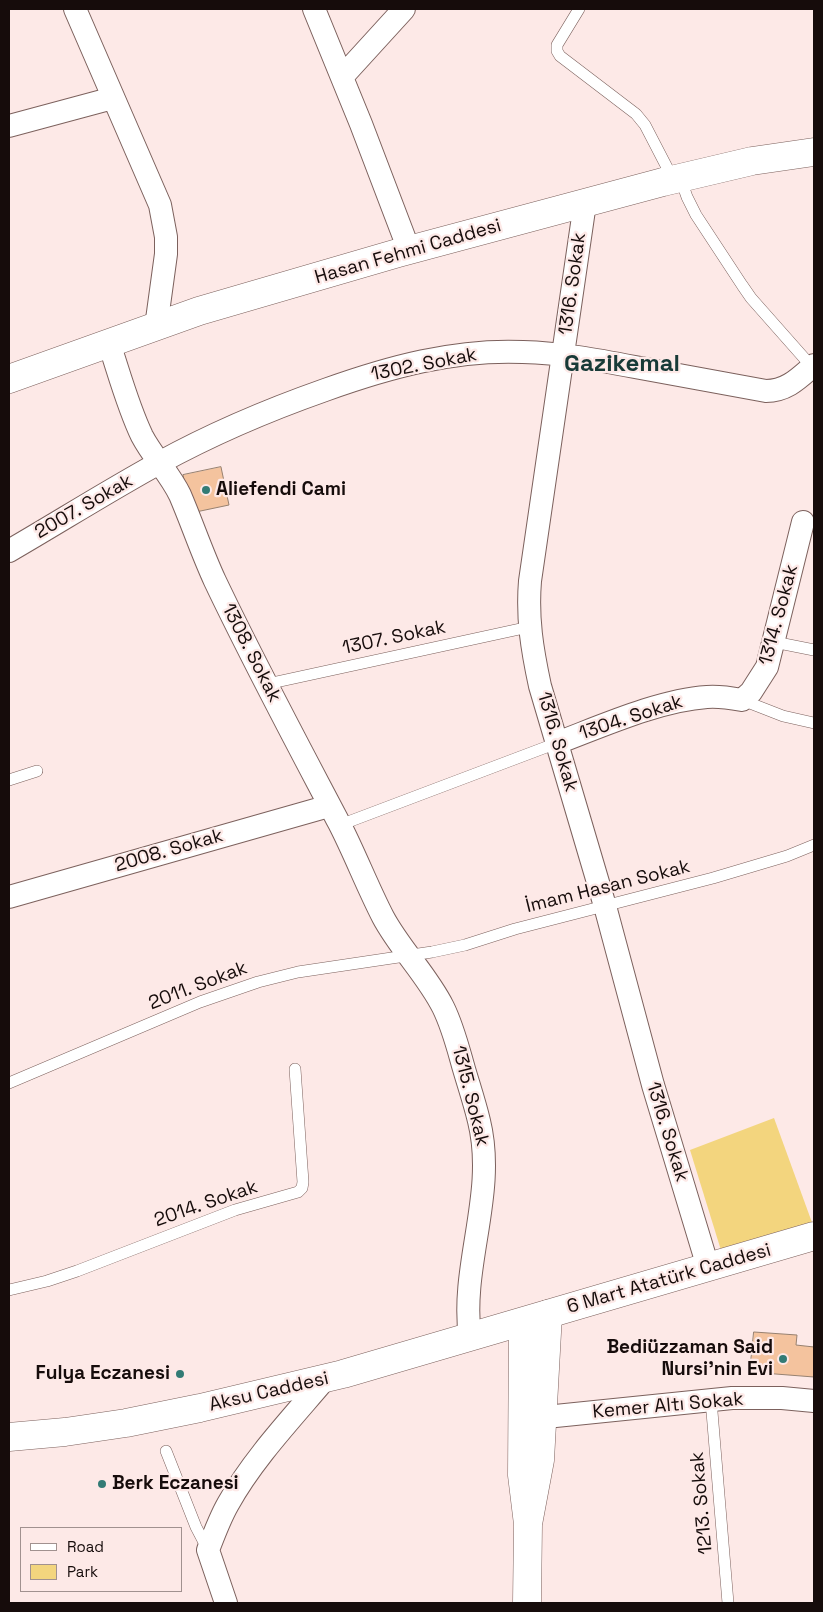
<!DOCTYPE html>
<meta charset="utf-8">
<style>
body{margin:0}
#map{position:relative;width:823px;height:1612px;overflow:hidden;background:#fde9e7;font-family:"Space Grotesk",sans-serif}
canvas{display:block}
.frame{position:absolute;inset:0;border:10px solid #160c0b;pointer-events:none}
.legend{position:absolute;left:20px;top:1527px;width:162px;height:65px;box-sizing:border-box;background:#fde9e7;border:1px solid #a1918f;margin:0;padding:6px 9px;list-style:none;font-size:15px;color:#160c0b}
.legend li{display:flex;align-items:center;gap:10px;height:25px}
.legend b{width:25px;border:1px solid #a1918f}
</style>
<div id="map">
<canvas width="823" height="1612"></canvas>
<div class="frame"></div>
<ul class="legend">
<li><b style="height:6px;background:#fff"></b>Road</li>
<li><b style="height:14px;background:#f3d57e"></b>Park</li>
</ul>
</div>
<script>
const ctx = document.querySelector('canvas').getContext('2d');
ctx.lineJoin = 'round';
function fillPath(path, color) { ctx.fillStyle = color; ctx.fill(path, 'evenodd'); }
function trace(path, color, width, dash) { ctx.strokeStyle = color; ctx.lineWidth = width; ctx.lineCap = dash ? 'butt' : 'round'; ctx.setLineDash(dash || []); ctx.stroke(path); }
function write(font, color, halo, rows, align = 'center') {
  ctx.font = font + ' "Space Grotesk",sans-serif'; ctx.lineWidth = 4.5; ctx.setLineDash([]); ctx.textBaseline = 'middle'; ctx.strokeStyle = halo; ctx.fillStyle = color; for (const [text, x, y, turn = 0] of rows) {
    ctx.save(); ctx.translate(x, y); ctx.rotate((+turn || 0) * Math.PI / 180); ctx.textAlign = isNaN(turn) ? turn : align; if (halo) ctx.strokeText(text, 0, 0); ctx.fillText(text, 0, 0); ctx.restore();
  }
}
fillPath(new Path2D(`
 M774,1118L814,1228L724,1260L690,1150Z`), '#f3d57e');
const building = new Path2D(`
 M221,467L229,505L191,513L183,475Z
 M754,1332L797,1335L796,1345L814,1347V1377L750,1372Z`);
fillPath(building, '#f4c39e');
trace(building, '#978170', 1);
const service = new Path2D(`
 M579,9L557,45V51L560,56L636,114L645,125L673,179
 M680,177L687,197L696,215L742,285L751,298L812,367
 M774,642L814,650
 M267,684L529,627
 M742,700L783,716L814,723
 M9,780L37,771
 M340,825L557,743
 M9,1083L200,1002L258,982L298,972L432,952L465,945L515,929L713,878L787,856L814,845
 M9,1290L47,1281L77,1271L235,1210L298,1192L302,1188L303,1182L295,1069
 M711,1400L728,1603
 M166,1451L196,1527L208,1550`);
const minor = new Path2D(`
 M75,9L160,205L166,237V254L156,327
 M314,9L361,124L409,250
 M342,77L404,9
 M9,126L113,98
 M585,203L530,581C527,618 532,649 540,686L605,906L653,1085L708,1267
 M109,343C119,373 128,407 142,436C153,457 170,474 180,495C192,523 202,553 215,581C254,663 297,743 339,823C355,854 367,886 383,917C400,949 427,975 443,1007C453,1027 458,1048 464,1069C469,1086 475,1104 479,1121C497,1194 460,1265 470,1337
 M9,551C59,522 108,491 159,463C210,435 271,409 325,390C389,367 455,349 523,352C561,353 598,360 635,367C679,375 722,383 766,391C787,391 799,378 814,365
 M557,743C602,726 660,700 707,697C719,696 731,698 742,700L751,692L767,667L803,522
 M9,897L329,806
 M526,1419L732,1398H782L814,1401
 M226,1603L208,1550C214,1534 220,1518 228,1504C253,1459 292,1418 325,1379`);
const tertiary = new Path2D(`
 M523,1322L522,1475L528,1524L540,1460L548,1314
 M527,1603L528,1524`);
const primary = new Path2D(`
 M9,379L199,311L398,253L663,182L752,161L814,152
 M9,1437L65,1432L126,1423L200,1408L343,1374L814,1236`);
trace(service, '#7c615d', 12);
trace(minor, '#7c615d', 24);
trace(tertiary, '#7c615d', 29);
trace(primary, '#7c615d', 29);
trace(service, '#fff', 11);
trace(minor, '#fff', 22);
trace(tertiary, '#fff', 28);
trace(primary, '#fff', 28);
for (const [x, y, r, color] of [
 [206,490,5,"#337b75"],
 [783,1359,5,"#337b75"],
 [180,1374,5,"#337b75"],
 [102,1484,5,"#337b75"]
]) { const dot = new Path2D(); dot.arc(x, y, r, 0, 2 * Math.PI); ctx.fillStyle = color; ctx.fill(dot); trace(dot, '#fde9e7', 2); }
write('19px', '#160c0b', '#fde9e7', [
 ["Hasan Fehmi Caddesi",408,252,-16],
 ["1316. Sokak",573,284,-82],
 ["1302. Sokak",424,365,-11],
 ["2007. Sokak",84,507,-30],
 ["1314. Sokak",779,615,-75],
 ["1307. Sokak",394,638,-12],
 ["1308. Sokak",251,653,63],
 ["1304. Sokak",631,718,-18],
 ["1316. Sokak",557,742,74],
 ["2008. Sokak",169,851,-16],
 ["İmam Hasan Sokak",608,887,-14],
 ["2011. Sokak",198,986,-21],
 ["1315. Sokak",470,1096,76],
 ["1316. Sokak",667,1132,73],
 ["2014. Sokak",206,1204,-19],
 ["6 Mart Atatürk Caddesi",669,1279,-16],
 ["Aksu Caddesi",269,1392,-13],
 ["Kemer Altı Sokak",668,1406,-5],
 ["1213. Sokak",702,1503,-95]
]);
write('bold 19px', '#160c0b', '#fde9e7', [
 ["Aliefendi Cami",216,490],
 ["Bediüzzaman Said",773,1348,"right"],
 ["Nursi'nin Evi",773,1370,"right"],
 ["Fulya Eczanesi",170,1374,"right"],
 ["Berk Eczanesi",112,1484]
], 'left');
write('bold 24px', '#183a37', '#fde9e7', [
 ["Gazikemal",622,364]
]);
</script>
